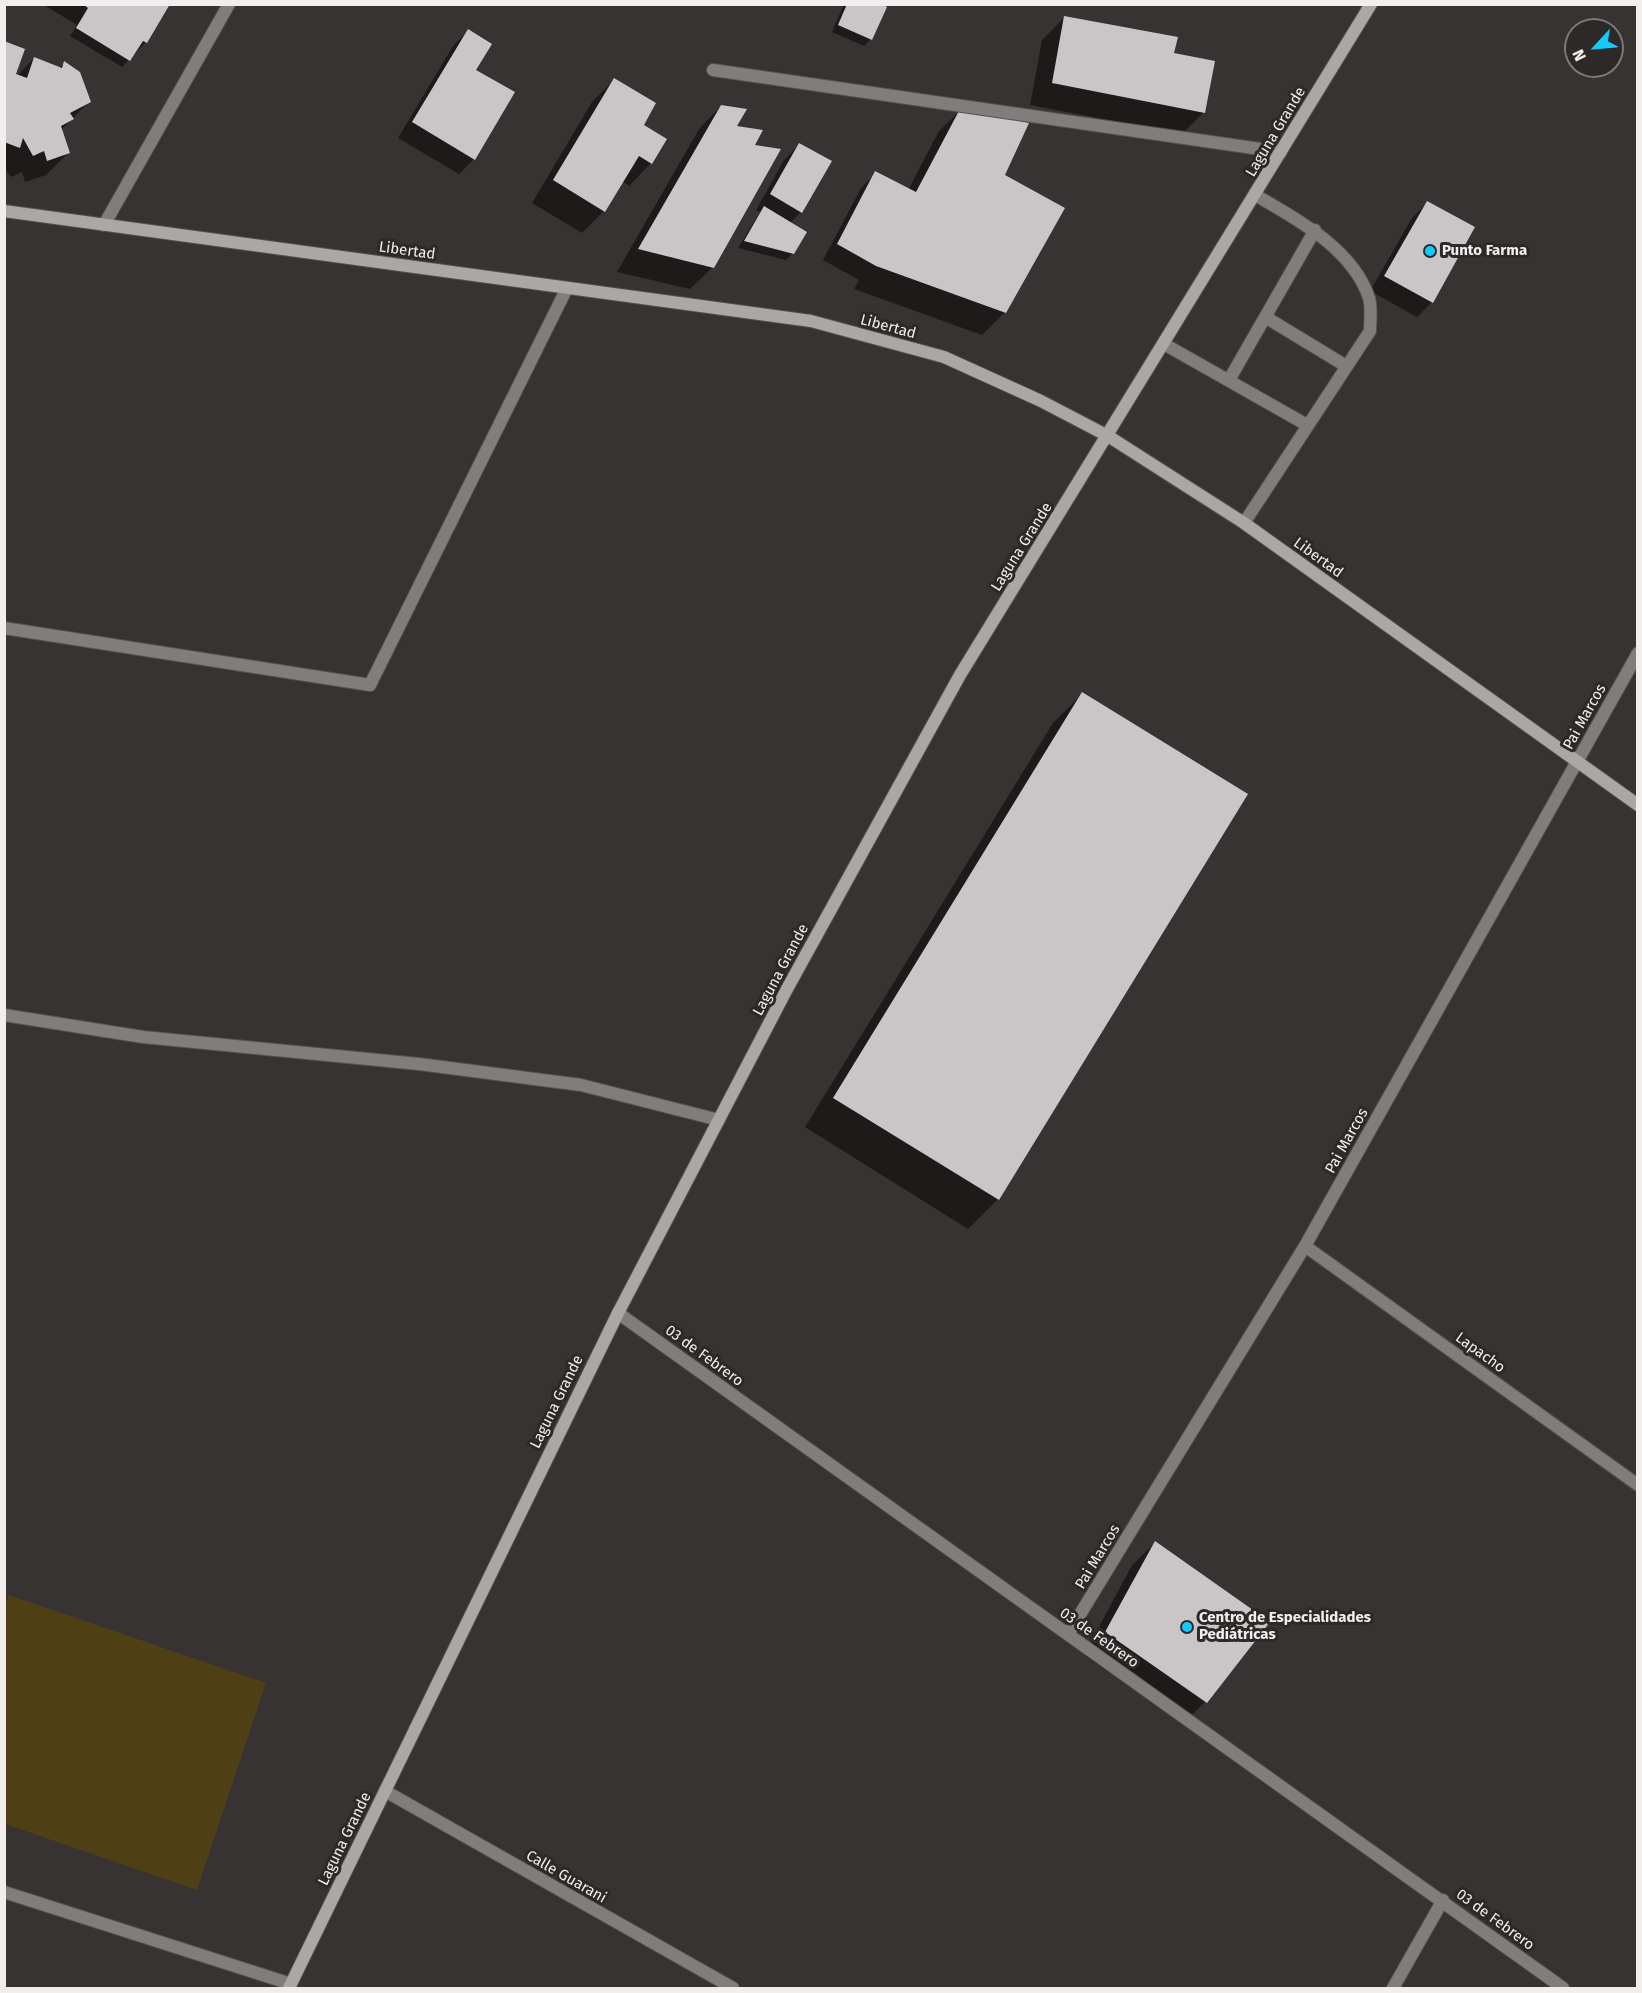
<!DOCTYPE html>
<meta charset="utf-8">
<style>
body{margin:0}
#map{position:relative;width:1642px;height:1993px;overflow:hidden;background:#373332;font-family:"Fira Sans",sans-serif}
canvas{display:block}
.frame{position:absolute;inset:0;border:6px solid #f1eeed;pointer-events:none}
.north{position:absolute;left:1564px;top:18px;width:60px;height:60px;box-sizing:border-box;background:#2d2928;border:2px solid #7b7877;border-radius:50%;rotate:244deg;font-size:16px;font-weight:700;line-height:24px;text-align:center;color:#f1eeed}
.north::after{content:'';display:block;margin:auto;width:21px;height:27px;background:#14cafb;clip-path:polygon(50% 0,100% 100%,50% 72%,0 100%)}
</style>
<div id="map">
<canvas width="1642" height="1993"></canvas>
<div class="frame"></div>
<div class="north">N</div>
</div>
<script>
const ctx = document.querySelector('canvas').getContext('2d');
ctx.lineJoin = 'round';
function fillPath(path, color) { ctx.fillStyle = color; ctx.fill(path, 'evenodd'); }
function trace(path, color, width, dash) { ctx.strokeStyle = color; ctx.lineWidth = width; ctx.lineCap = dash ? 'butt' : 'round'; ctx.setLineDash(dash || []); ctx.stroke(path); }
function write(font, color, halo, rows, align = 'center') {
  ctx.font = font + ' "Fira Sans",sans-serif'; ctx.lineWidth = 6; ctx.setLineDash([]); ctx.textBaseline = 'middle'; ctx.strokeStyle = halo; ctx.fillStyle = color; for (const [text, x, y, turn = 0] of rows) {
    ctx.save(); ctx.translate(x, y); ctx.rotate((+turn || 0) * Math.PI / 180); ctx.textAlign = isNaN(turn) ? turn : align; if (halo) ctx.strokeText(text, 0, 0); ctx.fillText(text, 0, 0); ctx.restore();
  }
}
fillPath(new Path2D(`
 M9,1595L266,1683L197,1890L5,1824L4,1608Z`), '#4e3f14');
fillPath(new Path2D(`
 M168,4L146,42L122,67L70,36L77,25L44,5Z
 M844,4H878L871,39L864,46L832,32Z
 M1064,18L1204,112L1182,134L1030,105L1042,40Z
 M468,31L474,70V159L459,174L398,138L453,46Z
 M4,42L14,75L17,76L34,58L59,68L65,63L89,102L61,130L68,153L46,175L25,182L22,172L11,177L4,167Z
 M614,80L642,126L651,163L629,186L622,181L604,211L582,233L532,203L592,102Z
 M721,106L752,146L713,267L690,289L617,272L699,129Z
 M962,109L1003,176L1005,312L982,335L854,289L859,280L823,260L861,188L876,173L908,190L939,131Z
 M799,145L801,212L790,223L793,253L786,260L738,248L760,212L756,210L784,160Z
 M1427,203L1432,302L1417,317L1370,291L1412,218Z
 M1082,694L1246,795L998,1199L968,1229L805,1127L1053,723Z
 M1155,1543L1205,1702L1183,1724L1084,1655L1132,1565Z`), '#0007');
fillPath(new Path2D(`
 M83,4H170L147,43L143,41L130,61L76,28L88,8Z
 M847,4H882L887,7L872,40L838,25Z
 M1064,16L1178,37L1174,53L1215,61L1205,113L1052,83Z
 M468,29L492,44L476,70L515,92L475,160L412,122Z
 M4,41L25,49L16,74L27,78L34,57L62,68L64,61L80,72L91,102L70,113L74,119L61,126L70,153L47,161L44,151L33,156L23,138L20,148L4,142Z
 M614,78L656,103L644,125L667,139L652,164L639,156L605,212L553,180Z
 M721,105L747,109L737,126L763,130L755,145L781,149L714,268L638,249Z
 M961,107L1029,123L1005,175L1065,208L1006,313L876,266L837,244L875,171L916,192Z
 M799,143L832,161L802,213L770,194Z
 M1427,201L1475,227L1433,303L1384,276Z
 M764,206L807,232L794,254L744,241Z
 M1082,692L1248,794L999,1200L833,1098Z
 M1155,1541L1270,1622L1207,1703L1105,1632Z`), '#cac5c7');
const lane = new Path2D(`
 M713,70L1281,152
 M1267,318L1346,366
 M1164,344L1307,425
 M1229,380L1315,230
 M1244,523L1370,331C1370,321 1372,308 1369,298C1353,249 1297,219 1255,195`);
const street = new Path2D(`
 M104,225L229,4
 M4,628L370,685L567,288
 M4,1015L143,1037L419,1064L581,1085L719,1120
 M1305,1246L1638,1485
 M618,1313L1563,1988
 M1068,1634L1305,1246L1638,653
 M385,1791L733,1988
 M4,1892L291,1984
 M1393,1988L1443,1900`);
const secondary = new Path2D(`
 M4,211L811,321L944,357L1041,401L1108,436L1244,523L1638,805
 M289,1988L618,1313L787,989L960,675L1371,4`);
trace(lane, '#555150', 14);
trace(street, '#555150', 14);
trace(secondary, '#555150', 14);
trace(lane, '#807e7c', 12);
trace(street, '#807e7c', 12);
trace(secondary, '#aaa7a5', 12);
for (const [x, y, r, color] of [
 [1430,251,6,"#14cafb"],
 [1187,1627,6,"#14cafb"]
]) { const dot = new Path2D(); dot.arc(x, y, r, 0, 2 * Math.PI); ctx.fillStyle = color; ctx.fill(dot); trace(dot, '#2d2928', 2); }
write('15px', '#f1eeed', '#2d2928', [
 ["Laguna Grande",1276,132,-59],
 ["Libertad",407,251,8],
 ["Libertad",888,327,15],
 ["Laguna Grande",1022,547,-58],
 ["Libertad",1318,558,36],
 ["Pai Marcos",1585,717,-61],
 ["Laguna Grande",781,970,-62],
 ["Pai Marcos",1347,1141,-61],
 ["Lapacho",1480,1353,36],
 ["03 de Febrero",704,1356,36],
 ["Laguna Grande",557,1402,-64],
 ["Pai Marcos",1098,1557,-59],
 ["03 de Febrero",1099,1638,35],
 ["Laguna Grande",345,1839,-64],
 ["Calle Guarani",566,1877,30],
 ["03 de Febrero",1495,1920,36]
]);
write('bold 15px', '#f1eeed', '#2d2928', [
 ["Punto Farma",1442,251],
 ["Centro de Especialidades",1199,1618],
 ["Pediátricas",1199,1635]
], 'left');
</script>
